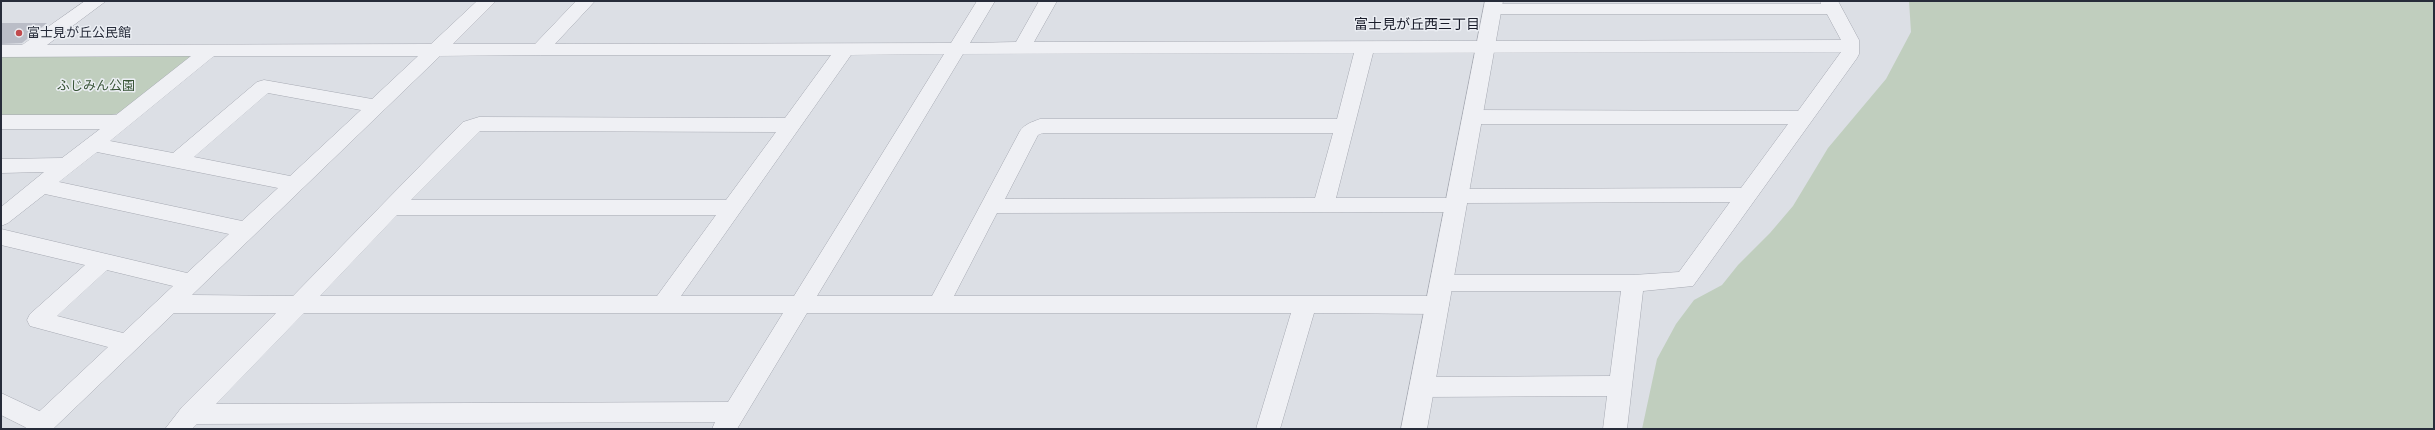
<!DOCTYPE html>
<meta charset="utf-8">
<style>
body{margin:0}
#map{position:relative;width:2435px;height:430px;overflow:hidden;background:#dcdfe5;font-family:Manrope,sans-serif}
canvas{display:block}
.frame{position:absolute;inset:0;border:2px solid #272c3a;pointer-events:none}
</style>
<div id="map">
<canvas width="2435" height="430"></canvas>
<div class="frame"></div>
</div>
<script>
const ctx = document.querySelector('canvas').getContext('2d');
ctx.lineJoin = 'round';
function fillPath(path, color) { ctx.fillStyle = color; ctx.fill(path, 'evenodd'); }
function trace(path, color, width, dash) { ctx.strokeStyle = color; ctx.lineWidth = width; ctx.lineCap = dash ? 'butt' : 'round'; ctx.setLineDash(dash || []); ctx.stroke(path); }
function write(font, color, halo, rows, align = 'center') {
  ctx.font = font + ' Manrope,"Noto Sans JP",sans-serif'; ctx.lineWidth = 3; ctx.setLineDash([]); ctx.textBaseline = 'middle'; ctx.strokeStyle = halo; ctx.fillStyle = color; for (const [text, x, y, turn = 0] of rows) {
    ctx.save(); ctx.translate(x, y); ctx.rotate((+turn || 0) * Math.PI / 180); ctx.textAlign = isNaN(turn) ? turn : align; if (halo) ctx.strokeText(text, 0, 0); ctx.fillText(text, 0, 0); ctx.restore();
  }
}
fillPath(new Path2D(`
 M1909,1H2434V429H1642L1657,359L1676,324L1694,300L1722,285L1738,265L1770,233L1793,206L1828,148L1886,79L1911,32Z
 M1,55H188L190,57L119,113L112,115L1,117Z`), '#c0cebe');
fillPath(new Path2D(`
 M1,23H47L22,43L1,44Z`), '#babdc7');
const minor = new Path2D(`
 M85,1H106L47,45L431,44L477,1H496L453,44H535L576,1H595L555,44L951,43L977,1H995L970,43L1016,42L1039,1H1057L1034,42L1841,40L1827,14H1493L1487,13L1484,9L1487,5L1493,4H1821L1820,1H1838L1859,40V54L1857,58L1693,286L1643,291L1627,429H1603L1607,396L1423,397L1415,394L1411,387L1415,380L1423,377L1610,376L1621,291H1442L1434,289L1431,283L1434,277L1442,275H1633L1679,272L1730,202L1466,203L1464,210L1457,212L997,213L954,296H1438L1446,299L1449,305L1446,311L1438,314L1314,313L1280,429H1256L1291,313H807L737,429H712L715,422L197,424L192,429H165L182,407L276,313H174L53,429H25L28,422L108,347L30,326L27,320L30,314L85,265L1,245V229L187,273L229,234L45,194L8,223L1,226V207L44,172L1,173V159L62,158L100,129H1V115H116L191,56L1,57V45H22ZM1841,52L1798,111L1473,110L1466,112L1463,117L1466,122L1473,124H1788L1741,188L1459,189L1452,191L1450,198H1336L1373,53ZM1354,53L1337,119H1040C1032,122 1025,124 1020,131L932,296H817L963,54ZM944,54L794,296H681L851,55ZM541,55H831L785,118L479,117L463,122L293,296L192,295L440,56ZM214,56H418L372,99L264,80L257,82L173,153L110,141ZM268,93L361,110L290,176L194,157ZM480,131L776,132L726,200H411ZM1043,133H1333L1315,198L1005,199L1038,135ZM97,152L278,188L242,221L59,182ZM397,215H716L657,296H320ZM107,270L173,286L123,333L57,316ZM304,313H783L728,402L216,404Z`);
const tertiary = new Path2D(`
 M1485,1H1503L1427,429H1401Z
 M1,393L52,417L56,424L53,429H29L1,415Z`);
trace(minor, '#a6a9b2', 1);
trace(tertiary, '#a6a9b2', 1);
fillPath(minor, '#eff0f4');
fillPath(tertiary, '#eff0f4');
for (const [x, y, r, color] of [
 [19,33,4,"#c14a4d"]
]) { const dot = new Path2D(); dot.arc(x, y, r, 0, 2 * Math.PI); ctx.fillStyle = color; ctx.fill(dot); trace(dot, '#ebeef3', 1.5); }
write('13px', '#272c3a', '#ebeef3', [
 ["富士見が丘公民館",27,33]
], 'left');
write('13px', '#385436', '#ebeef3', [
 ["ふじみん公園",96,86]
]);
write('14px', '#1a1d2b', '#ebeef3', [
 ["富士見が丘西三丁目",1417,25]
]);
</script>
